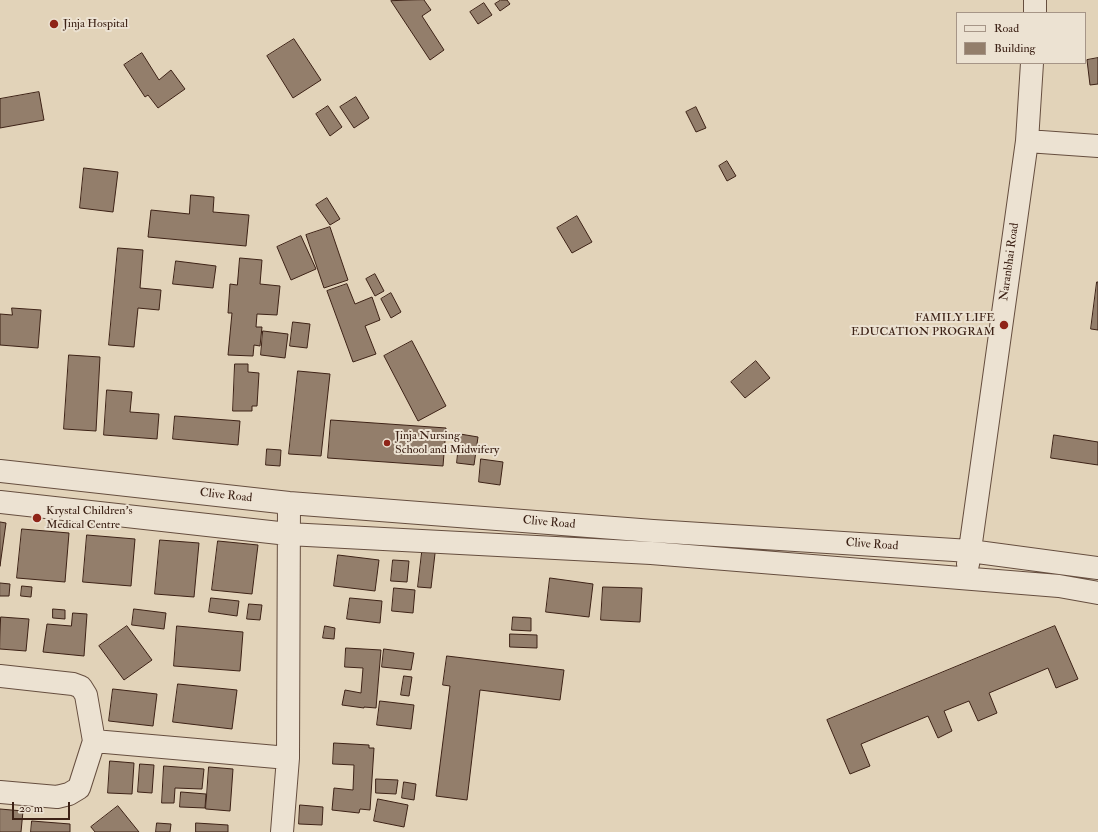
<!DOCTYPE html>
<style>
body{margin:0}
#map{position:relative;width:1098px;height:832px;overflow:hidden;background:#e2d3b9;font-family:"IM FELL Double Pica",serif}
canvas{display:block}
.legend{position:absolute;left:956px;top:12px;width:130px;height:52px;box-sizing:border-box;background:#ece2d2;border:1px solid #a69587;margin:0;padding:5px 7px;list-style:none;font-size:12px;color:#3d2216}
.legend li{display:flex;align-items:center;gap:8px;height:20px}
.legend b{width:20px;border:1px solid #a69587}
.scale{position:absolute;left:12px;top:802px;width:58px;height:18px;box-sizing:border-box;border:2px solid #3d2216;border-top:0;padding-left:5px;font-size:12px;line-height:14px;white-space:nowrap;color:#3d2216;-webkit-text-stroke:3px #ece2d2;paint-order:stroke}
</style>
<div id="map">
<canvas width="1098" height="832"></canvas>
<ul class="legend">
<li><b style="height:5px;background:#ece2d2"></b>Road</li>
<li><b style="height:11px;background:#937e6b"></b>Building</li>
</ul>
<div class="scale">20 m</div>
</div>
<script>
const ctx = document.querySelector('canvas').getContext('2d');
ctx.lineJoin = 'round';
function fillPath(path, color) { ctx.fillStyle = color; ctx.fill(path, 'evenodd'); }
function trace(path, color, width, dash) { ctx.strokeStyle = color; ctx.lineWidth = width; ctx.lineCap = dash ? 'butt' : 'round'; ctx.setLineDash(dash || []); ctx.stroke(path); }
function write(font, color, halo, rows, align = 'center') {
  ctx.font = font + ' "IM FELL Double Pica",serif'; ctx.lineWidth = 4; ctx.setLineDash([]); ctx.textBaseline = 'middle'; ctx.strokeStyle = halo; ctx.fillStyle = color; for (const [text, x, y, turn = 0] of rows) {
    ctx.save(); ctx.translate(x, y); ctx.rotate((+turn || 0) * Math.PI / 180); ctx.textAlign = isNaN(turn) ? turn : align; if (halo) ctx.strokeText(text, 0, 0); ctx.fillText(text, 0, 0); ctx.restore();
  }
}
const building = new Path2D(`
 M424,0L431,10L422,16L444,50L430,60L391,1Z
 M501,0H507L510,4L500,11L495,4Z
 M484,3L492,15L478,24L470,12Z
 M294,39L321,80L293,98L267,56Z
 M142,53L159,80L171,70L185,89L158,108L148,95L145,97L124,65Z
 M1098,58V84L1090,85L1087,60Z
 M39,92L44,120L0,128V99Z
 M356,97L369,118L354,128L340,107Z
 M328,106L342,127L330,136L316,114Z
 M696,107L706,128L696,132L686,112Z
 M727,161L736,176L727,181L719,166Z
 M84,168L118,172L113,212L80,208Z
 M191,195L214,197L213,212L249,215L246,246L148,237L151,210L189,214Z
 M327,198L340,219L330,225L316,205Z
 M577,216L592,242L572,253L557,228Z
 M330,227L348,280L324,288L306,235Z
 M301,236L316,269L291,280L277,247Z
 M118,248L143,250L140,288L161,290L159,310L138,308L134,347L109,345Z
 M240,258L262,260L260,284L280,286L277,315L257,314L256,327H262L260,346L254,345L253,356L228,355L232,313H228L230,284L237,285Z
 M176,261L216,266L213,288L173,284Z
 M375,274L384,291L375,296L366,279Z
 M1097,282H1098V330L1091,329Z
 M347,284L355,304L372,297L380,320L365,326L376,354L353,362L327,291Z
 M391,293L401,312L391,318L381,299Z
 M12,308L41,310L38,348L0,345V314L12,315Z
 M293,322L310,324L307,348L290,346Z
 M263,331L288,334L285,358L261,355Z
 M412,341L446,406L418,421L384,356Z
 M69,355L100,357L96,431L64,429Z
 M756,361L770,378L745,398L731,382Z
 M235,364H248V372L259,373L257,406H252V411H233Z
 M298,371L330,374L321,456L289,454Z
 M107,390L132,392L130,412L159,414L157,439L104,435Z
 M175,416L240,421L238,445L173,439Z
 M331,420L446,428L443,466L328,458Z
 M460,434L478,437L474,465L457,463Z
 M1054,435L1098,442V465L1051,458Z
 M267,449L281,450L280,466L266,465Z
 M481,459L503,462L500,485L479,482Z
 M0,522L6,523L0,566Z
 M22,529L69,533L65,582L17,578Z
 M87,535L135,539L131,586L83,582Z
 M160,540L199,543L194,597L155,594Z
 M218,541L258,545L252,594L212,590Z
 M423,544L436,545L431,588L418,587Z
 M338,555L379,560L375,591L334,586Z
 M393,560L409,561L407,582L391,581Z
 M550,578L593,584L589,617L546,612Z
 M0,583L10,584L9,596H0Z
 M22,586L32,587L31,597L21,596Z
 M603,587L642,588L640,622L601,620Z
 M394,588L415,590L413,613L392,611Z
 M211,598L239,601L237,616L209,612Z
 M350,598L382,601L380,623L347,619Z
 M249,604L262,605L260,620L247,619Z
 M53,609L65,610V619L53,618Z
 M134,609L166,613L164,629L132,625Z
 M73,613L87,614L84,656L43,652L47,624L71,626Z
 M1,617L29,619L26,651L0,649Z
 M513,617L531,618V631L512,630Z
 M127,626L152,660L124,680L99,646Z
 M177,626L243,632L240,671L174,666Z
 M325,626L335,628L334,639L323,638Z
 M1055,626L1078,679L1056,688L1048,668L989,693L997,713L978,721L969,701L944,711L952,731L938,738L928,716L861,744L870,766L850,774L827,720Z
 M510,634L537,635V648L510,647Z
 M346,648L381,650L376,708L364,707V708L342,705L345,690L361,693L363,668L345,667Z
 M384,649L414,653L411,670L382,667Z
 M447,656L564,670L560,700L480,690L467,800L436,796L450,686L443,685Z
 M404,676L412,677L409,696L401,695Z
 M178,684L237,690L232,729L173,722Z
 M113,689L157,694L153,726L109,721Z
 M380,701L414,705L411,729L377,725Z
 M334,743L369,745V748H374L370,810L360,809L359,813L332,810L334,788L353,790L354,765L333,764Z
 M110,761L134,763L132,794L108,793Z
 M140,764L154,765L152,793L138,792Z
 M164,766L204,769L202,789L175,788L174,803H162Z
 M209,767L233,769L230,811L206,809Z
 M376,779L398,780L396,794L376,793Z
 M404,782L416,784L414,800L402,798Z
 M181,792L206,794L205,808L180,807Z
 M378,799L408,805L404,827L374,821Z
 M300,805L323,807L322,825L299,824Z
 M118,806L139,832H95L91,827Z
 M0,809L23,811L21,832H0Z
 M32,821L70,824V832H31Z
 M157,823L171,824L170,832H156Z
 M196,823L228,825V832H196Z`);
fillPath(building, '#937e6b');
trace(building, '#3d2216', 1);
const minor = new Path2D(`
 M1035,13V0
 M1027,141L1098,146
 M0,471L289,503L653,531L970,551L1098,568
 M0,502L288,534L651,553L1059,586L1098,593
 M968,564L1027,141L1032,63
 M0,676L73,684L81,687L86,695L94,741L79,788L69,794L57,797L0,792
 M94,741L288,758
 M282,832L288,758L289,503`);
trace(minor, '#664e3f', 24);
trace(minor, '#ece2d2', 22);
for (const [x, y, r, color] of [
 [54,24,5,"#8f2418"],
 [1004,325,5,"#8f2418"],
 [387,443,4,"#8f2418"],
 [37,518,5,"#8f2418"]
]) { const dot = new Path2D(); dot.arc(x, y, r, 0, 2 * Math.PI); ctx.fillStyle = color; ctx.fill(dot); trace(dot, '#ece2d2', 1.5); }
write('12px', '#3d2216', '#ece2d2', [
 ["Jinja Hospital",63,24],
 ["FAMILY LIFE",995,318,"right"],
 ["EDUCATION PROGRAM",995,332,"right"],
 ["Jinja Nursing",395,436],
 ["School and Midwifery",395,450],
 ["Krystal Children's",46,511],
 ["Medical Centre",46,525]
], 'left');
write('12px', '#3d2216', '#ece2d2', [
 ["Naranbhai Road",1010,262,-82],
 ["Clive Road",226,496,6],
 ["Clive Road",549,523,5],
 ["Clive Road",872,545,4]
]);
</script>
